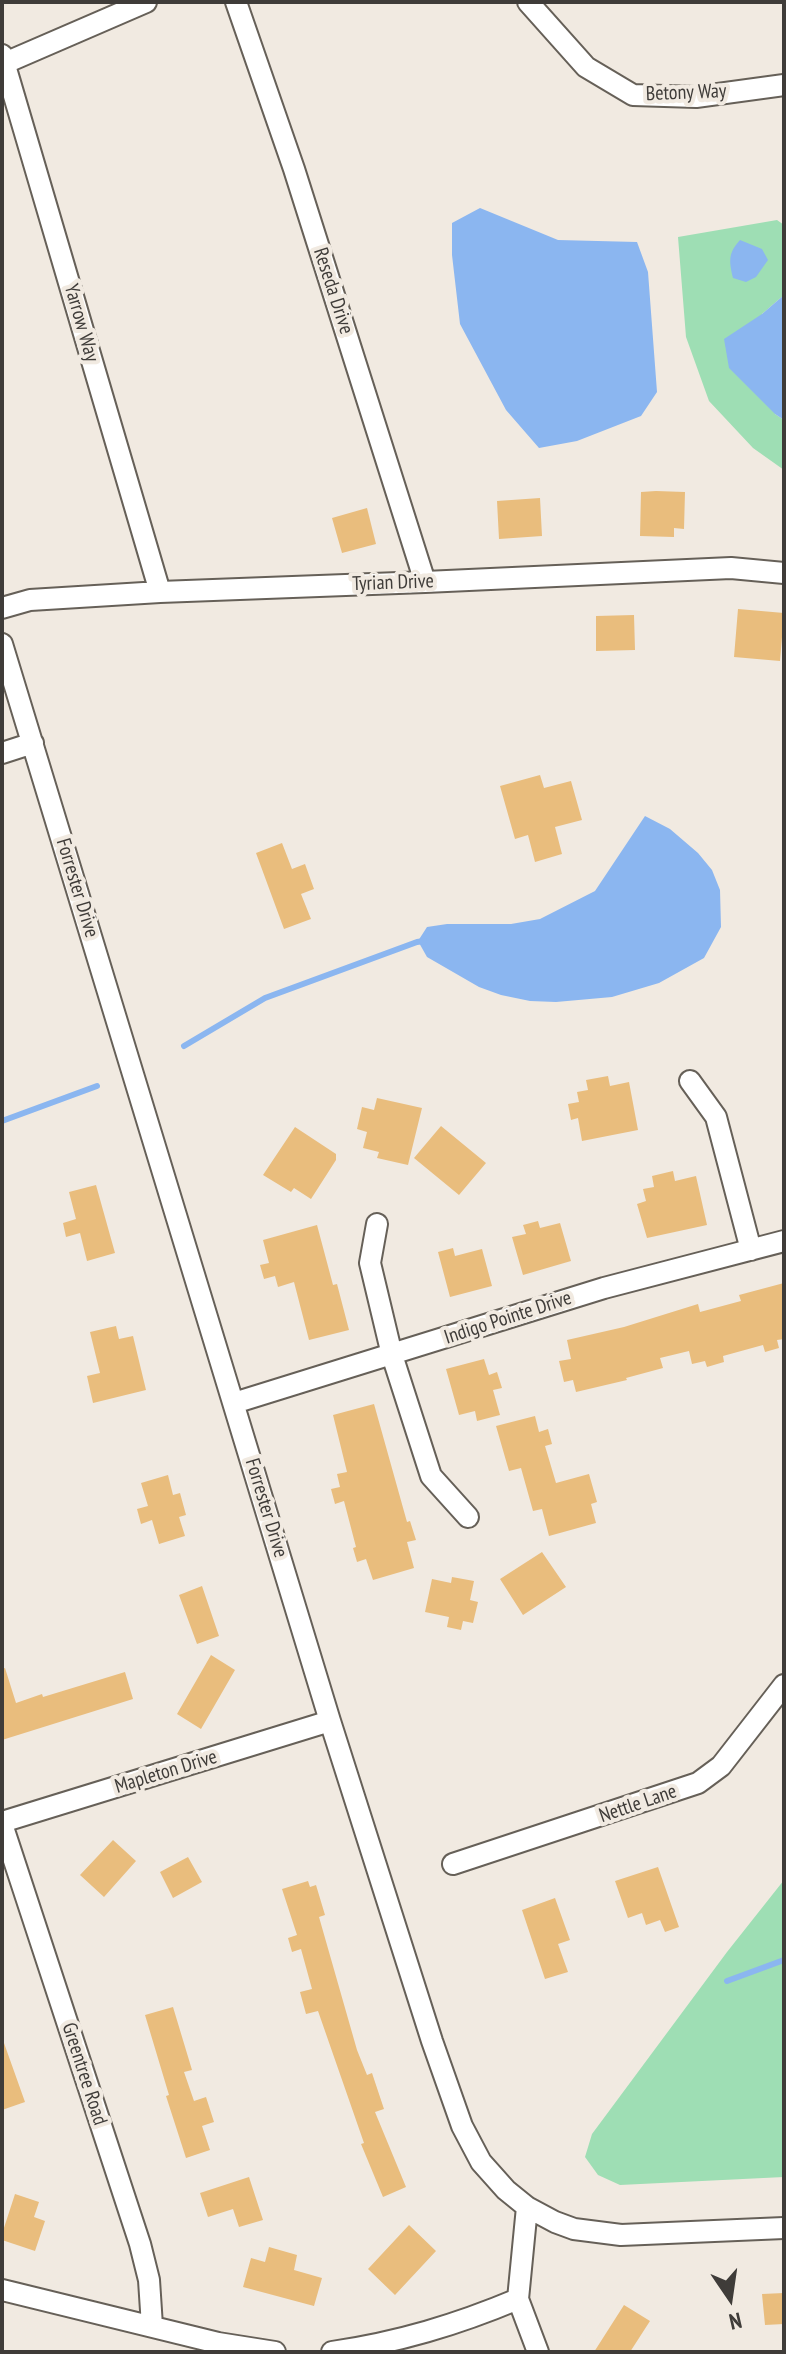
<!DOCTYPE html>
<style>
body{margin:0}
#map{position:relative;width:786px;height:2354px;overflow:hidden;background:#f1eae1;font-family:"PT Sans Narrow",sans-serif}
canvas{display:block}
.frame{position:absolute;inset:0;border:4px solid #3f3c39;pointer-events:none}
.north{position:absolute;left:690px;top:2258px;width:80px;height:80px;-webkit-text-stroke:6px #f1eae1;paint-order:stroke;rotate:167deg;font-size:22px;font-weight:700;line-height:32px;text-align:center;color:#3f3c39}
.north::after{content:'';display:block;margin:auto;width:28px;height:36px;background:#3f3c39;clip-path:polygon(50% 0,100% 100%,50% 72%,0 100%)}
</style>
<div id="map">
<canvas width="786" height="2354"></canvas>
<div class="frame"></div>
<div class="north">N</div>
</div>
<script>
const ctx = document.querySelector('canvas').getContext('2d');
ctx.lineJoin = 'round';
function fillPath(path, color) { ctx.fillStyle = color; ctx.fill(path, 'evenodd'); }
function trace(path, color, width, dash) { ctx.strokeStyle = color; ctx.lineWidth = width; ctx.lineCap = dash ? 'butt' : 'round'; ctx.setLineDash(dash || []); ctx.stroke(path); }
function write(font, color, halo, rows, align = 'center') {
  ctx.font = font + ' "PT Sans Narrow",sans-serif'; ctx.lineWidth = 8; ctx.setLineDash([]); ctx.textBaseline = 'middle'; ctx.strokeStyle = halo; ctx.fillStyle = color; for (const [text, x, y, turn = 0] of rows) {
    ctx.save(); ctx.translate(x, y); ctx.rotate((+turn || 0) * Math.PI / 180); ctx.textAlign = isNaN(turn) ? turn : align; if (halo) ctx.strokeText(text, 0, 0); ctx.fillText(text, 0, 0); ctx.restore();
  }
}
fillPath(new Path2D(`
 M777,220L784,225V295L762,314L775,414L784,420V470L753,448L709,401L686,337L678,237Z
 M784,1880V2177L620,2185L598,2175L585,2157L592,2134L727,1952Z`), '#9edeb4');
fillPath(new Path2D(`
 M480,208L558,240L637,242L648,272L657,392L641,416L577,441L539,448L506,410L460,324L452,255V223Z
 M740,240L762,249L768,260L756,277L746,282L733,278C729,261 728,253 740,240Z
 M784,295V420L775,414L729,368L724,339L762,314Z
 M645,816L670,829L698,853L712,870L720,890L721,927L704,958L659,983L612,997L556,1002L530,1001L501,995L479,987L427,957L418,941L427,927L447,924H511L540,919L595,891Z`), '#8bb6f0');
trace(new Path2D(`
 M184,1046L265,998L417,942L424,941
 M2,1121L97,1086
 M727,1981L784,1960`), '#8bb6f0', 6);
fillPath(new Path2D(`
 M656,491L685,492L684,529L674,528V537L640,536L641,492Z
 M540,498L542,536L499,539L497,501Z
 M367,508L376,544L342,553L332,518Z
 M738,609L784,613L780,661L734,657Z
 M634,615L635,650L596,651V616Z
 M540,775L544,788L571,781L582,820L555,827L562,854L535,862L528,835L515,839L500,786Z
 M282,843L292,869L305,864L314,889L301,894L311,919L284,929L256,853Z
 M608,1076L610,1086L629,1082L638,1130L582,1141L578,1118L571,1120L568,1104L579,1102L577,1092L588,1090L586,1080Z
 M377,1098L422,1108L408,1165L377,1158L379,1152L363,1148L367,1132L357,1129L362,1107L374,1110Z
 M441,1126L486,1163L459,1195L414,1158Z
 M295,1127L336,1154V1160L311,1199L294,1188L291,1192L263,1175Z
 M673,1171L675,1181L696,1176L707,1225L647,1238L637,1204L646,1201L643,1189L654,1187L652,1176Z
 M96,1185L115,1253L87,1261L80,1233L66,1237L63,1223L76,1219L69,1192Z
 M538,1221L540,1228L560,1223L571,1261L523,1275L512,1237L526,1234L523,1225Z
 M317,1225L333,1285L337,1284L349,1330L309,1340L294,1282L278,1287L275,1276L264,1279L260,1265L269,1263L263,1240Z
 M453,1248L455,1256L482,1249L492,1286L450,1297L438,1252Z
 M784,1283V1339L777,1340L779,1348L765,1352L763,1345L723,1356L724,1362L707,1367L705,1361L692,1364L689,1351L660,1358L663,1368L626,1378L627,1380L576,1392L573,1380L564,1382L559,1361L571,1359L567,1340L624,1327L698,1304L700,1312L741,1301L739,1295Z
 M116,1326L119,1339L133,1336L146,1390L93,1403L87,1376L100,1373L90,1332Z
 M484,1359L489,1375L497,1372L502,1388L493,1390L500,1415L477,1421L475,1411L459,1415L446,1369Z
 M374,1404L407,1522L410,1521L416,1540L407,1542L414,1568L373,1580L366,1559L357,1562L353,1548L356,1547L344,1501L335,1504L331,1489L340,1487L337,1474L347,1472L333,1415Z
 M535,1416L539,1432L548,1429L552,1444L545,1446L556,1483L589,1474L597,1502L591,1504L596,1523L549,1536L542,1509L533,1511L521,1468L509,1471L496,1426Z
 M168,1475L173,1495L180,1493L186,1515L179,1517L185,1536L159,1544L152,1520L141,1524L137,1509L148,1506L141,1483Z
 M542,1552L566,1587L523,1615L500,1579Z
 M452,1577L474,1581L470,1600L478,1602L473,1623L463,1621L461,1630L447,1627L449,1617L425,1612L432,1579L451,1583Z
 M202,1586L219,1636L197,1644L179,1595Z
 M211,1655L235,1670L201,1729L177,1714Z
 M5,1668L16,1703L42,1694L43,1697L125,1672L133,1699L2,1740V1669Z
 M113,1840L136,1861L104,1897L80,1875Z
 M188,1857L202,1882L173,1898L160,1872Z
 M658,1867L679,1927L665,1932L660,1920L646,1925L642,1913L628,1918L615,1881Z
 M308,1881L310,1887L316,1885L325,1915L319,1917L357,2050L367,2075L372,2073L384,2109L375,2112L406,2187L383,2197L361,2144L364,2143L318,2011L306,2014L300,1992L312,1989L301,1949L292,1952L288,1938L297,1935L282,1889Z
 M555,1898L570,1940L558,1944L568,1972L545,1979L522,1910Z
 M173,2007L192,2070L184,2072L194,2101L206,2097L214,2122L202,2126L210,2150L186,2158L166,2096L169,2095L145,2015Z
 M4,2043L25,2102L2,2110V2044Z
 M249,2177L263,2220L239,2227L233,2209L208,2217L200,2193Z
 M15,2194L39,2202L34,2217L45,2221L35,2251L2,2240V2234Z
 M409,2225L436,2251L395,2295L368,2269Z
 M269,2247L297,2255L294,2270L322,2278L314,2306L243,2287L251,2258L265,2262Z
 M784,2293V2324L765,2325L762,2294Z
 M624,2305L650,2321L630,2352H594Z`), '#e9bd7d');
const minor = new Path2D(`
 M236,2L294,169L425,582
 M528,2L586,67L633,95L696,97L784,85
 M2,55L160,592
 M5,63L146,2
 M2,608L30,600L160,592L425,582L731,568L784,573
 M2,644L330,1721L432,2041L462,2126L481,2162L506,2190L527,2207L555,2222L574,2229L621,2235L784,2228
 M2,753L33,743
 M690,1081L716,1117L751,1250
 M377,1224L370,1263L392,1355L431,1476L468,1517
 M234,1403L604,1288L784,1241
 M2,1822L330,1721
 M2,1824L140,2244L149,2280L152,2326
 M453,1864L698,1783L721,1766L784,1685
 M527,2207L518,2299L538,2352
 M2,2290L218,2343L275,2352
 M332,2352C399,2342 456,2325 518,2299`);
trace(minor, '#666058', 24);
trace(minor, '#fff', 20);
write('20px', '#3f3c39', '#f1eae1', [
 ["Betony Way",686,93,-2],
 ["Reseda Drive",333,291,72],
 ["Yarrow Way",81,323,74],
 ["Tyrian Drive",393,583,-2],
 ["Forrester Drive",77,888,73],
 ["Indigo Pointe Drive",508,1318,-18],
 ["Forrester Drive",266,1508,73],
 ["Mapleton Drive",166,1772,-17],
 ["Nettle Lane",638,1804,-19],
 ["Greentree Road",84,2074,72]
]);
</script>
